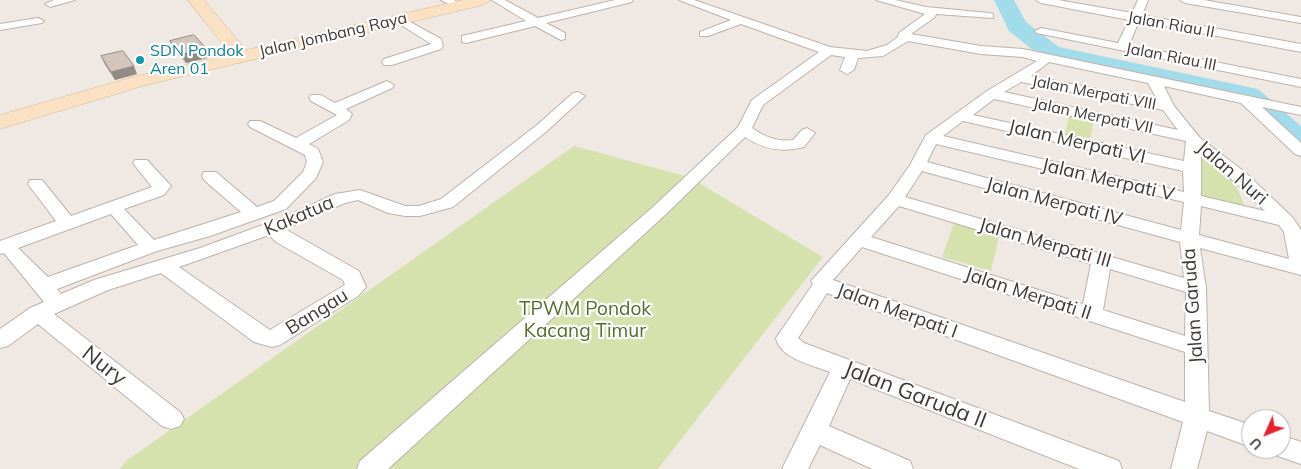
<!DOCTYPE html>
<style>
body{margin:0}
#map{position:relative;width:1301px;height:469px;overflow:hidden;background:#f0e9e3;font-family:Mulish,sans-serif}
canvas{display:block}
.north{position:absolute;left:1241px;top:409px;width:50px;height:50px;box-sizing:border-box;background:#fff;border:1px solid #b3b0ae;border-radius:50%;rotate:226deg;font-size:14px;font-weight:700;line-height:20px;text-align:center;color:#413934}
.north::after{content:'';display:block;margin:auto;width:18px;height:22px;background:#ea202e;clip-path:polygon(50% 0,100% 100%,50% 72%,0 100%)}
</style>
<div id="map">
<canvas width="1301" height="469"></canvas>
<div class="north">U</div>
</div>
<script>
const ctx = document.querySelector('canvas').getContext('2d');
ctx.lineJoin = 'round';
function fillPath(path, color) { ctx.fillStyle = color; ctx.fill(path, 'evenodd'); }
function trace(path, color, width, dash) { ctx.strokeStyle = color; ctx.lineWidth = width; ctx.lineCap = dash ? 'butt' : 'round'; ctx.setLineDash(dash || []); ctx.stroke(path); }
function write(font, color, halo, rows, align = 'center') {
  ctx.font = font + ' Mulish,sans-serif'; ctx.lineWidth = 4.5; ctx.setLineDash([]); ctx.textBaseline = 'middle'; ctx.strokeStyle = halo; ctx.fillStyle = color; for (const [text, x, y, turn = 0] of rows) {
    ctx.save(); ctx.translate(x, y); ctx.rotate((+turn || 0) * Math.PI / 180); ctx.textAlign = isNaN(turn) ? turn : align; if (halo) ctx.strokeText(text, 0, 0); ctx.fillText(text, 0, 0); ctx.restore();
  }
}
fillPath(new Path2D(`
 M1070,113L1094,119L1090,139L1065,133Z
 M574,146L689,177L823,257L658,469H120L126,461Z
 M1196,146L1232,177L1245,206L1200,196Z
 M955,220L1000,232L991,271L942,257Z`), '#d6e2ae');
fillPath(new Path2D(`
 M994,0H1014L1026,22L1059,47L1258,89L1301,126V151L1290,148L1240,101L1043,58L1009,31Z`), '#a2dcea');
const minor = new Path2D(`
 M54,0H75L50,7L45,4Z
 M441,0H454L463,6L458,9Z
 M492,0H505L538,18L615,0H633L632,2L546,23L565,33V39L561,40L535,26L466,43L462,42V36L526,21Z
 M679,0H694L830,47L867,51L887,45L898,37L899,33L925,14L876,0H895L926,7L989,13L993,14V18L936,14L935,17L911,34L981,46L1023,49L1301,107V115L1262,107L1301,143V156L1295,154L1241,103L1164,86L1174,106L1200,138L1246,173L1292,217L1301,230V275L1200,248L1206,288L1209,411L1251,425V447L1207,431L1197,469H1171L1183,422L827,293L798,338L804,343L1119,461L1122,469H1079L850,379L829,426L910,461L913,469H872L820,445L808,469H782L830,372C813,365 780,359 776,338L813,284L811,281L889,195L910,165L926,135L987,91L1037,61L1023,57L981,54L908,41L883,56L858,58L854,70L847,74L840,70L845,57L831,55L763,105L752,128C765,137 777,142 793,140L802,130L807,128L815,133L804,147C782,153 763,149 745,137L665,215L388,469H357L360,461L653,207L738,127L752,100L819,52L741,24L708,36H700V32L731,20ZM1049,62L1148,83L1158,101L1031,76ZM1021,82L1163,110L1178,130L1004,92ZM994,99L1186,141L1184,161L973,115ZM963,121L1183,171L1184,192L943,136ZM936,144L1184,202L1181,230L927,162ZM1201,154L1234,181L1265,211L1201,196ZM922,171L1180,242L1184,278L905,197ZM899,206L1091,264L1083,304L871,237ZM1201,206L1279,225L1284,232L1289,259L1199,235ZM862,247L1185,352V402L833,280ZM1110,269L1186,292L1185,336L1103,310Z
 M1036,0H1058L1132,13L1138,0H1148L1142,15L1301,44V52L1139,21L1129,45L1301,79V87L1037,33L1035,31L1041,28L1118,43L1129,20L1041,3Z
 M1180,0H1204L1301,17V23L1185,3Z
 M399,16L441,39L443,46L441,49L392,65H384L382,62L384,59L431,44L395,21L393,19Z
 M38,18L44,21L42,23L0,30V24Z
 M387,81L394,85L392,88L346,109L352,114L349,120L309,144L318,149L323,162L316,178L286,209L210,236L157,251L57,289L61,294L94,280L200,248L287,216L335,194L360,190L405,206H419L441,199L537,125L573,93L578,92L585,96L547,131L453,207L420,216H405L388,213L358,200L345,203L285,229L359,271L366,287L358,296L280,345L272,347L254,342L161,273L108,290L54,314L180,412L184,419L180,426L171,429L162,426L38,324L8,346L0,348V329L30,308L44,302L4,253L0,254V241L56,221L28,184L30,180H42L71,216L152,187L133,163L135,160H147L171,186L164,195L124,209L154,240L241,212L204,180L202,176L204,172H216L257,207L274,201L303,172L307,162L305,155L250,127L248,124L250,121H260L296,138L337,115L311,101L309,98L311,95H321L335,103ZM111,214L138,245L48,277L18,248ZM269,235L276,242L343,280L345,285L270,330L179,267Z
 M1281,435L1301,442V464L1272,454L1269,449H1281Z`);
const secondary = new Path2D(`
 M188,0H204L246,50L463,0H491L483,5L146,85L0,129V115L133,77L230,54Z`);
trace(minor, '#beb2aa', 2);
trace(secondary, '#d0b598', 1);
fillPath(minor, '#fff');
fillPath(secondary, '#fae1c3');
fillPath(new Path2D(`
 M170,41L207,49L211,57L186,63L173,49Z
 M101,56L137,74L115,80L105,65Z`), '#b6a9a2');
fillPath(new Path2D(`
 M207,49L211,57L186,63L182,54Z
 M134,66L137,74L115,80L111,72Z`), '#948a84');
const building = new Path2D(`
 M194,35L207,49L182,54L170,41Z
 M123,51L134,66L111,72L101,56Z`);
fillPath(building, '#d4c5bc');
trace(building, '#948a84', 1);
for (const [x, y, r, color] of [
 [140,60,5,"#0f9aa8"]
]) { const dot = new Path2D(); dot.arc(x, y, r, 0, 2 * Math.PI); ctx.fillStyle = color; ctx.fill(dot); trace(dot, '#fff', 2); }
write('16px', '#413934', '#fff', [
 ["Jalan Riau II",1171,25,10],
 ["Jalan Jombang Raya",333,35,-13],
 ["Jalan Riau III",1171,57,11],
 ["Jalan Merpati VIII",1094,93,11],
 ["Jalan Merpati VII",1093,116,12]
]);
write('16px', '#0d838f', '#fff', [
 ["SDN Pondok",150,51],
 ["Aren 01",150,69]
], 'left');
write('19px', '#413934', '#fff', [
 ["Jalan Merpati VI",1077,142,13],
 ["Jalan Nuri",1232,173,41],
 ["Jalan Merpati V",1108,180,13],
 ["Jalan Merpati IV",1054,202,15],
 ["Kakatua",299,216,-23],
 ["Jalan Merpati III",1045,243,16],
 ["Jalan Merpati II",1028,294,18],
 ["Jalan Garuda",1193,306,-94],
 ["Jalan Merpati I",897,311,20],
 ["Bangau",317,312,-32]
]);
write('19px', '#546e2c', '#fff', [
 ["TPWM Pondok",585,309],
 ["Kacang Timur",585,331]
]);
write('22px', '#413934', '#fff', [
 ["Nury",104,366,38],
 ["Jalan Garuda II",915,395,21]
]);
</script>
